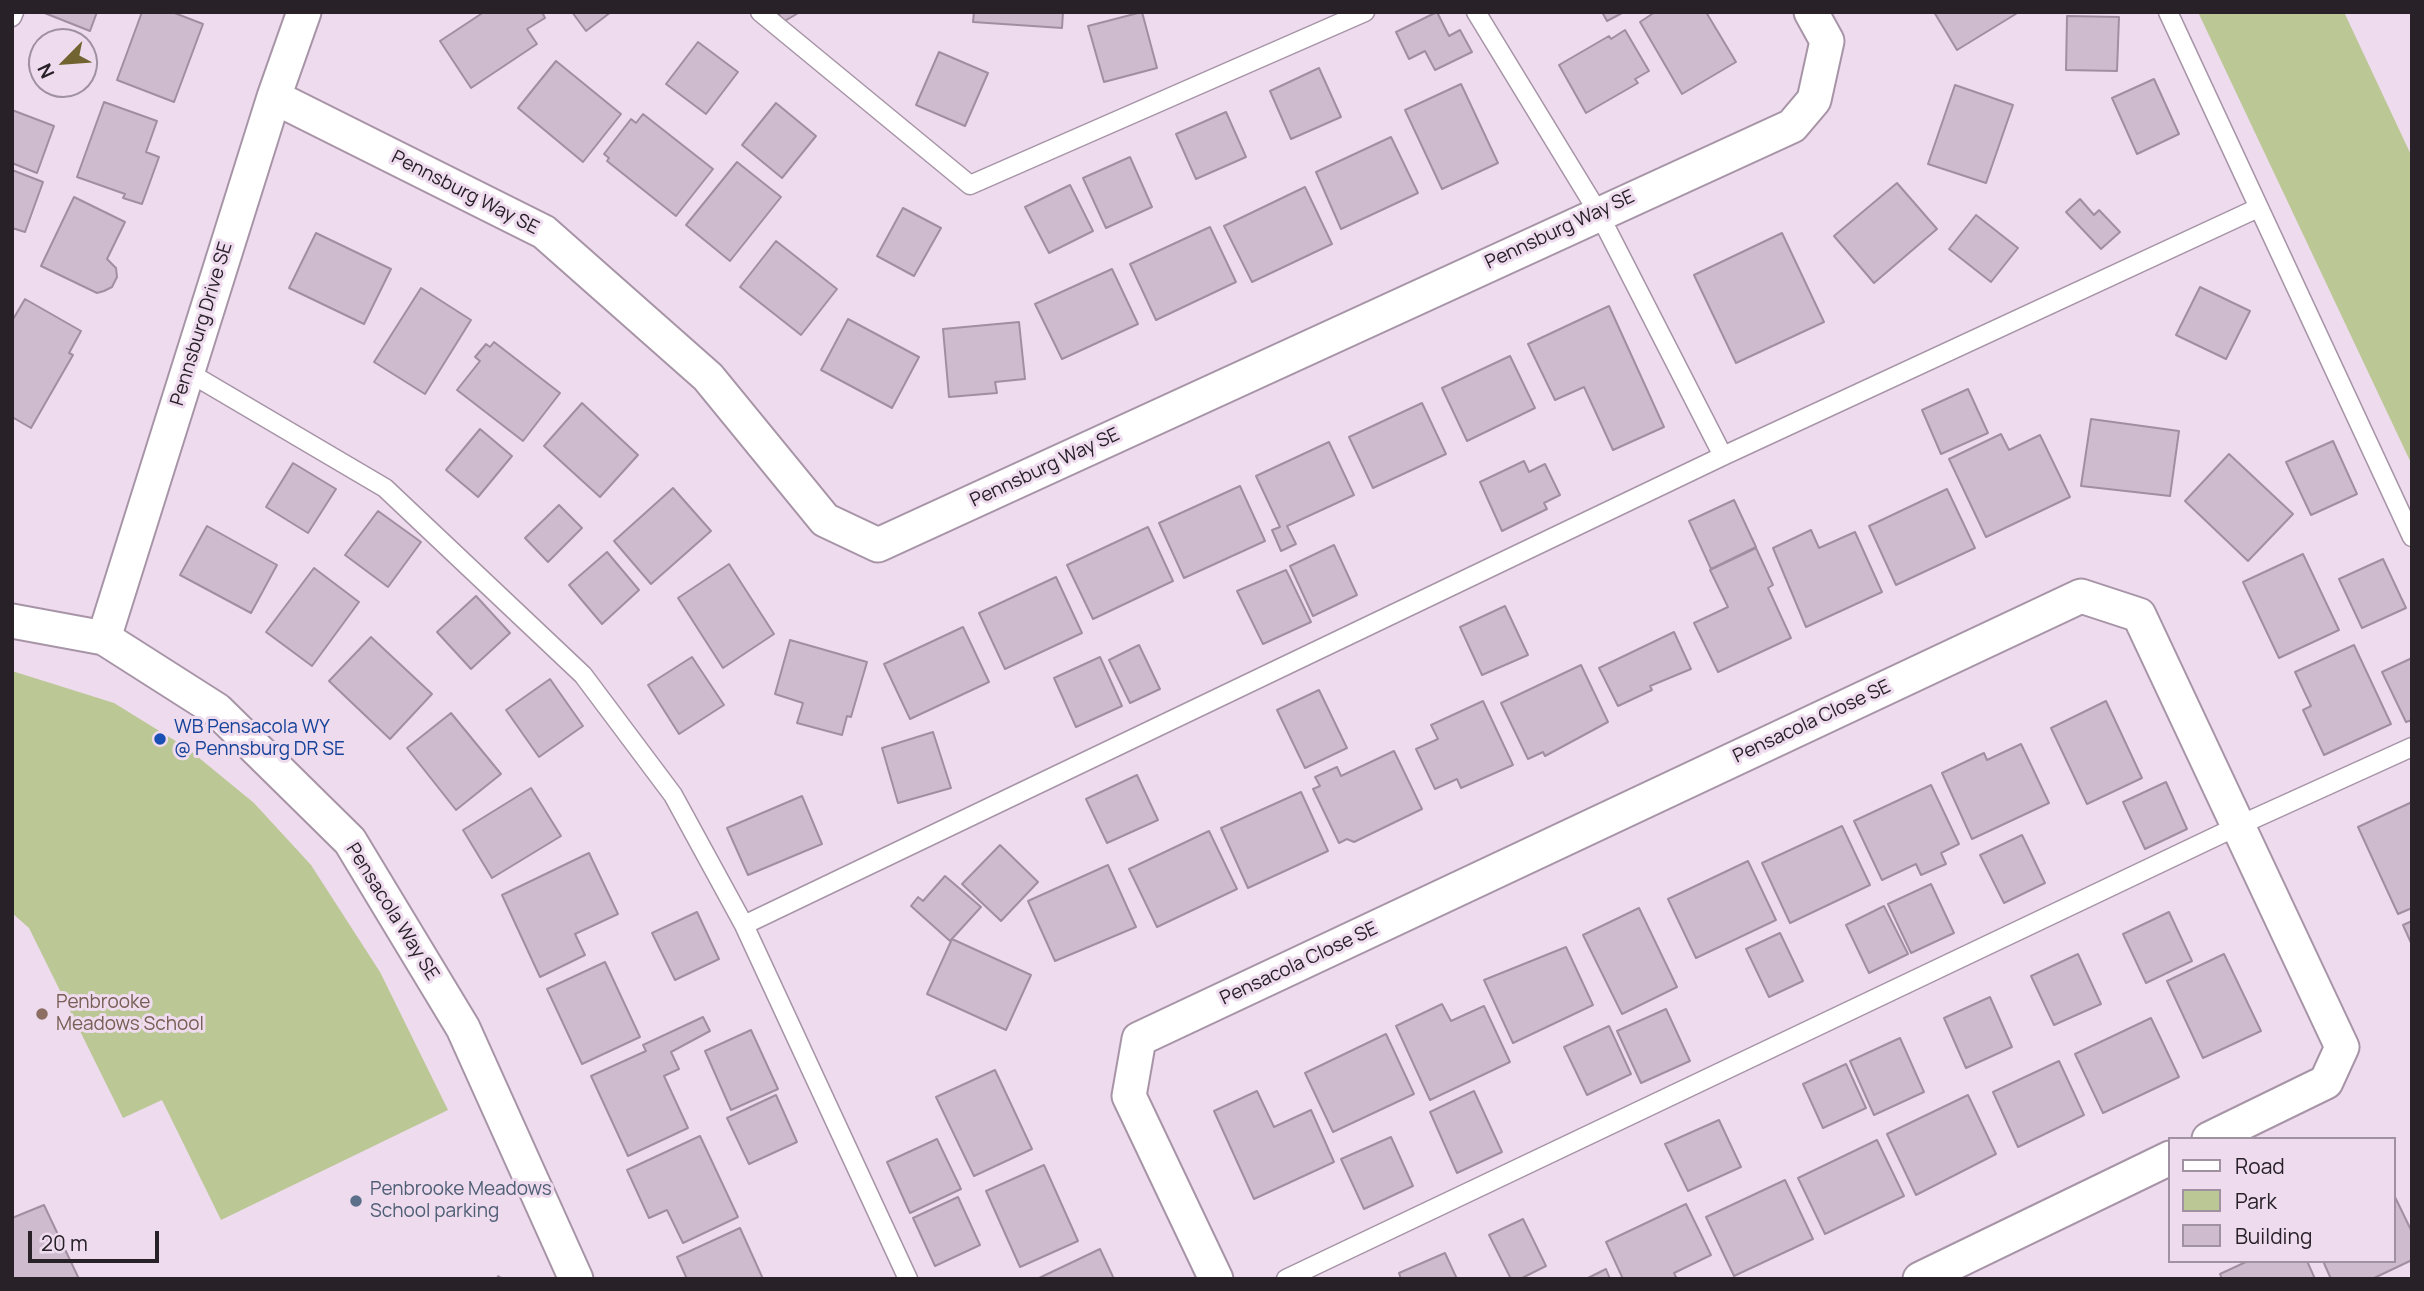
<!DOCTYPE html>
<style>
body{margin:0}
#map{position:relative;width:2424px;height:1291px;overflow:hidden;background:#eedbee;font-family:Manrope,sans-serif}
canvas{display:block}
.frame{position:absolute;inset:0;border:14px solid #282128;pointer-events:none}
.legend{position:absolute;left:2168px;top:1137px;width:228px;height:126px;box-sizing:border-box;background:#eedbee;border:2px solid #9f919f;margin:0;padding:9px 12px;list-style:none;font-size:21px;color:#282128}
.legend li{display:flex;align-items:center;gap:14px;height:35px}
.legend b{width:35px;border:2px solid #9f919f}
.north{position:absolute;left:28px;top:28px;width:70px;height:70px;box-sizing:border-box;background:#eedbee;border:2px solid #9f919f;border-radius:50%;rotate:245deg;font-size:19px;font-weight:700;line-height:28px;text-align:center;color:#282128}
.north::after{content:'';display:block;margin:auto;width:24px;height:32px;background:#716431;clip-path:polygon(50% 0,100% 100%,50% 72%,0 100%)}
.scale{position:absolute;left:28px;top:1231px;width:131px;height:32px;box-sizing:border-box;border:4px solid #282128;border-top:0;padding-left:9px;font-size:21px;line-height:24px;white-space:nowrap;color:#282128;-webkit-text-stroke:5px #eedbee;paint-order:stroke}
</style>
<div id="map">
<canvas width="2424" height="1291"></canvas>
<div class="frame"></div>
<ul class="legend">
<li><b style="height:9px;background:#fff"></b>Road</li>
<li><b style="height:19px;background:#bbc795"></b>Park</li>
<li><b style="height:19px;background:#cebbcd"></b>Building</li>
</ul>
<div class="north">N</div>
<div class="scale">20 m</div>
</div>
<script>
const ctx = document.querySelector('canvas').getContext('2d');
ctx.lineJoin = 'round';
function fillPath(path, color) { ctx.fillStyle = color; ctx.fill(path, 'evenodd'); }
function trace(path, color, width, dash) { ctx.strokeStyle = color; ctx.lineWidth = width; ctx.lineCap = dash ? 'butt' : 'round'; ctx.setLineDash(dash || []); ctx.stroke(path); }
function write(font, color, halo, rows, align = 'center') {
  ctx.font = font + ' Manrope,sans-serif'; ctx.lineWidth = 6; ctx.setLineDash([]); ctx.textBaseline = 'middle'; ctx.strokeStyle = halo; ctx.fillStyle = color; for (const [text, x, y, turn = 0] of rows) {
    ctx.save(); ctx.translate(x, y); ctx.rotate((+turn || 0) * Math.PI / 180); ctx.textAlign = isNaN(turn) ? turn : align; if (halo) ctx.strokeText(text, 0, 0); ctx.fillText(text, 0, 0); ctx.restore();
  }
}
fillPath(new Path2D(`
 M2198,12H2344L2412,157V465Z
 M12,671L114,703L187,748L254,803L311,865L380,972L448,1110L221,1220L162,1100L123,1118L29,928L12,913Z`), '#bbc795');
const building = new Path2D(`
 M42,12H97L90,31Z
 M142,12H172L203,24L174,102L117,80Z
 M484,12H542L545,18L527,29L537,44L471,88L440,41Z
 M572,12H611L586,31Z
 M778,12H800L783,22Z
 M974,12H1063L1062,28L973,22Z
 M1142,12L1157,68L1104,82L1088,26Z
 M1437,12L1449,36L1460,30L1472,52L1435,70L1425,51L1409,59L1396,32Z
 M1602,12H1624L1607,21Z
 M1655,12H1706L1736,62L1682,94L1640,22Z
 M1934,12H2019L1957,50Z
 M2067,16L2119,17L2117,71L2066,70Z
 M1625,30L1649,71L1635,79L1638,83L1586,113L1559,65L1609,36L1611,39Z
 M698,42L738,72L706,114L666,84Z
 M939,52L988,73L965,126L916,105Z
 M556,61L621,114L583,162L518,108Z
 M1319,68L1341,117L1291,139L1270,91Z
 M2154,79L2179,134L2137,154L2112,98Z
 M1461,84L1498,163L1442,189L1405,110Z
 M1955,85L2013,105L1986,183L1928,164Z
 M104,102L157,121L146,152L159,157L142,204L123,198L125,194L77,177Z
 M776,103L816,136L782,178L742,145Z
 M12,110L54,126L37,173L12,163Z
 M1226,112L1246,157L1196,179L1176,134Z
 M643,114L713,169L676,216L607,161L609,158L604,154L631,119L636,123Z
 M1391,137L1418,193L1341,229L1316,172Z
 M1130,157L1152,207L1106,228L1083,178Z
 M737,162L781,197L730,261L686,225Z
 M12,170L43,182L25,232L12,228Z
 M1897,183L1937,229L1874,283L1834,236Z
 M1070,185L1093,231L1049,253L1025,207Z
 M1305,187L1332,244L1252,282L1224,226Z
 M74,197L125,222L107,259L116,268L117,277L112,287L104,291L97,293L41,266Z
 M2080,199L2094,215L2099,210L2120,232L2101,249L2066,212Z
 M903,208L941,228L914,276L877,256Z
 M1976,215L2018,248L1991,282L1949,249Z
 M1210,227L1236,282L1156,320L1130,264Z
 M316,233L391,269L364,324L289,288Z
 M1782,233L1824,322L1736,363L1694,275Z
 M776,241L837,289L801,335L740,287Z
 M1112,269L1138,324L1062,359L1035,304Z
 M2200,287L2250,311L2226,359L2176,335Z
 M421,288L471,320L425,394L374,362Z
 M25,299L81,331L69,353L73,355L31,428L12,417V321Z
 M1609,306L1664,427L1613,450L1584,387L1555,400L1528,344Z
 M848,319L919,357L892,408L821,370Z
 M1019,322L1025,379L995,382L997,393L949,397L943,329Z
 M494,342L560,393L523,441L457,390L480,361L475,357L486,344L490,347Z
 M1510,356L1535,408L1467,441L1442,388Z
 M1968,389L1988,433L1941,454L1922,410Z
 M582,403L638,455L600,497L544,446Z
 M1422,403L1446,454L1373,488L1349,437Z
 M2091,419L2179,431L2170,496L2081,486Z
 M480,429L512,456L478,497L446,470Z
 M2001,434L2009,450L2040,435L2070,497L1986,537L1949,459Z
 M2333,441L2357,494L2311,515L2286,462Z
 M1329,442L1354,495L1287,526L1296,544L1281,551L1272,530L1280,527L1256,476Z
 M2229,454L2293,514L2248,561L2185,501Z
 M1524,461L1529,472L1545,464L1560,495L1544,503L1547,509L1502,531L1480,482Z
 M293,463L336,489L308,533L266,507Z
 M1240,486L1265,541L1184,578L1159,523Z
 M673,488L711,531L651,584L614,541Z
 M1947,489L1975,548L1896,585L1869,526Z
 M1734,500L1756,547L1711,569L1689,521Z
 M559,505L582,528L548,562L525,538Z
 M378,511L421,542L388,587L345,555Z
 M207,526L277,565L251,613L180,575Z
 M1148,527L1173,581L1093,619L1067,565Z
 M1811,530L1819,548L1855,532L1882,592L1806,627L1773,548Z
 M1334,545L1357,595L1313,616L1290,566Z
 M1756,548L1773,585L1768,588L1791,638L1718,672L1694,623L1728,607L1710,570Z
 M607,552L639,590L602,624L569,585Z
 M2303,554L2339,630L2279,658L2243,582Z
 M2383,559L2406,608L2362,628L2339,579Z
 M729,564L774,634L723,668L678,598Z
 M314,568L359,602L312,666L266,632Z
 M1286,570L1311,622L1263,644L1237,591Z
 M1056,577L1082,633L1005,669L979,613Z
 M476,596L510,633L471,669L437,632Z
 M1505,606L1528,655L1482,675L1460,627Z
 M963,627L989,682L910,719L884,664Z
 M1674,632L1691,669L1650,686L1652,690L1618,706L1599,668Z
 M371,637L432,694L390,739L329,681Z
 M790,640L867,662L851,717L847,716L842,735L797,723L803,703L775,694Z
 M1139,645L1160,689L1130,703L1109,660Z
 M2354,645L2391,724L2324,755L2303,710L2311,706L2295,672Z
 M692,657L724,705L679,734L648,685Z
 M1100,657L1122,706L1076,727L1054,678Z
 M2412,658V720L2406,722L2382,672Z
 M1581,665L1608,722L1545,756L1543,752L1528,759L1501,703Z
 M550,679L583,726L539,757L506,710Z
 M1319,690L1347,748L1305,768L1277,710Z
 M1483,701L1513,765L1461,788L1457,779L1435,789L1416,749L1438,739L1431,725Z
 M2106,701L2142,778L2087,804L2051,728Z
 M451,713L501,774L456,810L407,748Z
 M933,732L951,788L898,803L882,748Z
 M2021,744L2049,803L1972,839L1942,773L1984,753L1987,760Z
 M1394,751L1422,809L1354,842L1347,839L1339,843L1313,789L1320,786L1315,777L1337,767L1341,776Z
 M1137,775L1158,820L1107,843L1086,799Z
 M2166,782L2187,829L2145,849L2123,802Z
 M1931,785L1959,844L1941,853L1946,864L1921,875L1916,864L1882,880L1854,821Z
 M531,788L561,836L492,878L463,830Z
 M1301,792L1328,851L1248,888L1221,828Z
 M802,796L822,844L748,875L727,828Z
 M2412,802V908L2398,914L2358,827Z
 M1842,826L1870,885L1790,923L1762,863Z
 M1209,831L1237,889L1157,927L1129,869Z
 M2022,835L2045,883L2004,903L1980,855Z
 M1000,845L1038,882L1001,921L962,884Z
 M589,853L618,914L575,934L585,955L540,977L502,895Z
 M1748,861L1776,920L1696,958L1668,899Z
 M1108,865L1136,927L1055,961L1028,901Z
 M945,876L981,907L950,941L911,906L918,897L923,901Z
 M1931,884L1954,933L1911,953L1888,904Z
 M1884,906L1908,954L1869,973L1846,925Z
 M1639,908L1677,987L1622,1014L1583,935Z
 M697,912L719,959L675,980L652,933Z
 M2169,912L2192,961L2146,983L2123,934Z
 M2412,921V945L2403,925Z
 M1780,933L1803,981L1769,997L1746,949Z
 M952,939L1031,975L1006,1030L927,994Z
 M1566,947L1593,1005L1513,1043L1484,980Z
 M2078,954L2101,1004L2054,1025L2031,976Z
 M2224,954L2261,1031L2203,1058L2167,981Z
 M605,962L640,1037L582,1064L547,989Z
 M1990,997L2012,1047L1966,1068L1944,1018Z
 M1442,1004L1451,1021L1484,1006L1510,1062L1430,1100L1396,1026Z
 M1666,1009L1690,1061L1641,1083L1617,1031Z
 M703,1017L710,1031L671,1052L679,1069L664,1076L688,1128L628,1156L591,1076L646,1051L643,1045Z
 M2151,1018L2179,1077L2103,1113L2075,1054Z
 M1609,1026L1631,1074L1587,1095L1564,1047Z
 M751,1030L778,1089L731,1110L705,1051Z
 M1386,1034L1414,1094L1333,1132L1305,1073Z
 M1900,1038L1924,1092L1874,1115L1850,1061Z
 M2059,1061L2084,1115L2018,1147L1993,1092Z
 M1846,1064L1866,1108L1823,1128L1803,1084Z
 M995,1070L1032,1149L974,1176L936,1097Z
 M1257,1091L1274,1127L1311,1110L1334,1162L1254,1199L1214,1111Z
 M1474,1091L1502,1152L1457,1173L1430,1112Z
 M776,1095L797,1142L749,1164L727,1118Z
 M1968,1095L1996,1154L1916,1195L1887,1134Z
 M1719,1120L1741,1167L1688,1191L1665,1144Z
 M700,1136L738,1217L683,1243L667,1210L649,1218L627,1170Z
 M1391,1137L1413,1186L1364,1209L1341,1159Z
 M937,1139L961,1189L910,1213L887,1162Z
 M1877,1140L1904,1196L1825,1234L1798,1178Z
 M1044,1165L1078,1241L1020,1267L986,1191Z
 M1785,1180L1813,1239L1734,1276L1706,1217Z
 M958,1197L980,1245L935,1266L913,1218Z
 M2395,1197L2412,1232V1260L2372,1279H2331L2323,1261H2394Z
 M1686,1204L1711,1255L1674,1273L1677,1279H1623L1606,1242Z
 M44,1205L79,1279H12V1218Z
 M1523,1219L1546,1266L1520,1279H1511L1489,1235Z
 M740,1228L763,1279H687L677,1257Z
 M1100,1249L1114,1279H1037Z
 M1445,1253L1457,1279H1401L1399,1273Z
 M2248,1261H2307L2315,1279H2222L2220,1274Z
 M1606,1269L1610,1279H1586Z`);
fillPath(building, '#cebbcd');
trace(building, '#a18fa0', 2);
const service = new Path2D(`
 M760,12L970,185L1365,12
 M1476,12L1598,212L1723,456
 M2168,12L2412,537
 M12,17L14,12
 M188,372L385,488L583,675L673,795L744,925L908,1279
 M744,925L1723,456L2258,208
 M1286,1279L2240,825L2412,747`);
const minor = new Path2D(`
 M274,97L544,232L708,377L825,520L878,545L1792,126L1814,100L1827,41L1811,12
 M12,621L104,638L217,710L350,841L463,1028L576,1279
 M104,638L274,97L304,12
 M1216,1279L1129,1096L1139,1039L2081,596L2139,615L2342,1047L2326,1082L2209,1139
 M1920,1279L2170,1158`);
trace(service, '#a795a7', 21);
trace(minor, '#a795a7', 37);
trace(new Path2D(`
 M498,1279L501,1274`), '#a89aa8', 4.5, [3.5, 5]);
trace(service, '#fff', 18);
trace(minor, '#fff', 33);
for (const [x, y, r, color] of [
 [160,739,7,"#1a4fb4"],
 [42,1014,7,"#8d6e63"],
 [356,1201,7,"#5c6f8a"]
]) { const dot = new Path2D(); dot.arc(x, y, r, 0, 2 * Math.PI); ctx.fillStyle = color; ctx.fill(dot); trace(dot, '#eedbee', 2.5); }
write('19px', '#282128', '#eedbee', [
 ["Pennsburg Way SE",465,193,27],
 ["Pennsburg Way SE",1560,230,-25],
 ["Pennsburg Drive SE",202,324,-73],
 ["Pennsburg Way SE",1045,468,-25],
 ["Pensacola Close SE",1812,722,-25],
 ["Pensacola Way SE",392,912,58],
 ["Pensacola Close SE",1299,964,-25]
]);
write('19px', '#164399', '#eedbee', [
 ["WB Pensacola WY",174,728],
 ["@ Pennsburg DR SE",174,750]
], 'left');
write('19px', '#785e54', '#eedbee', [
 ["Penbrooke",56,1003],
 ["Meadows School",56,1025]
], 'left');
write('19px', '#4e5e75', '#eedbee', [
 ["Penbrooke Meadows",370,1190],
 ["School parking",370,1212]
], 'left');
</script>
